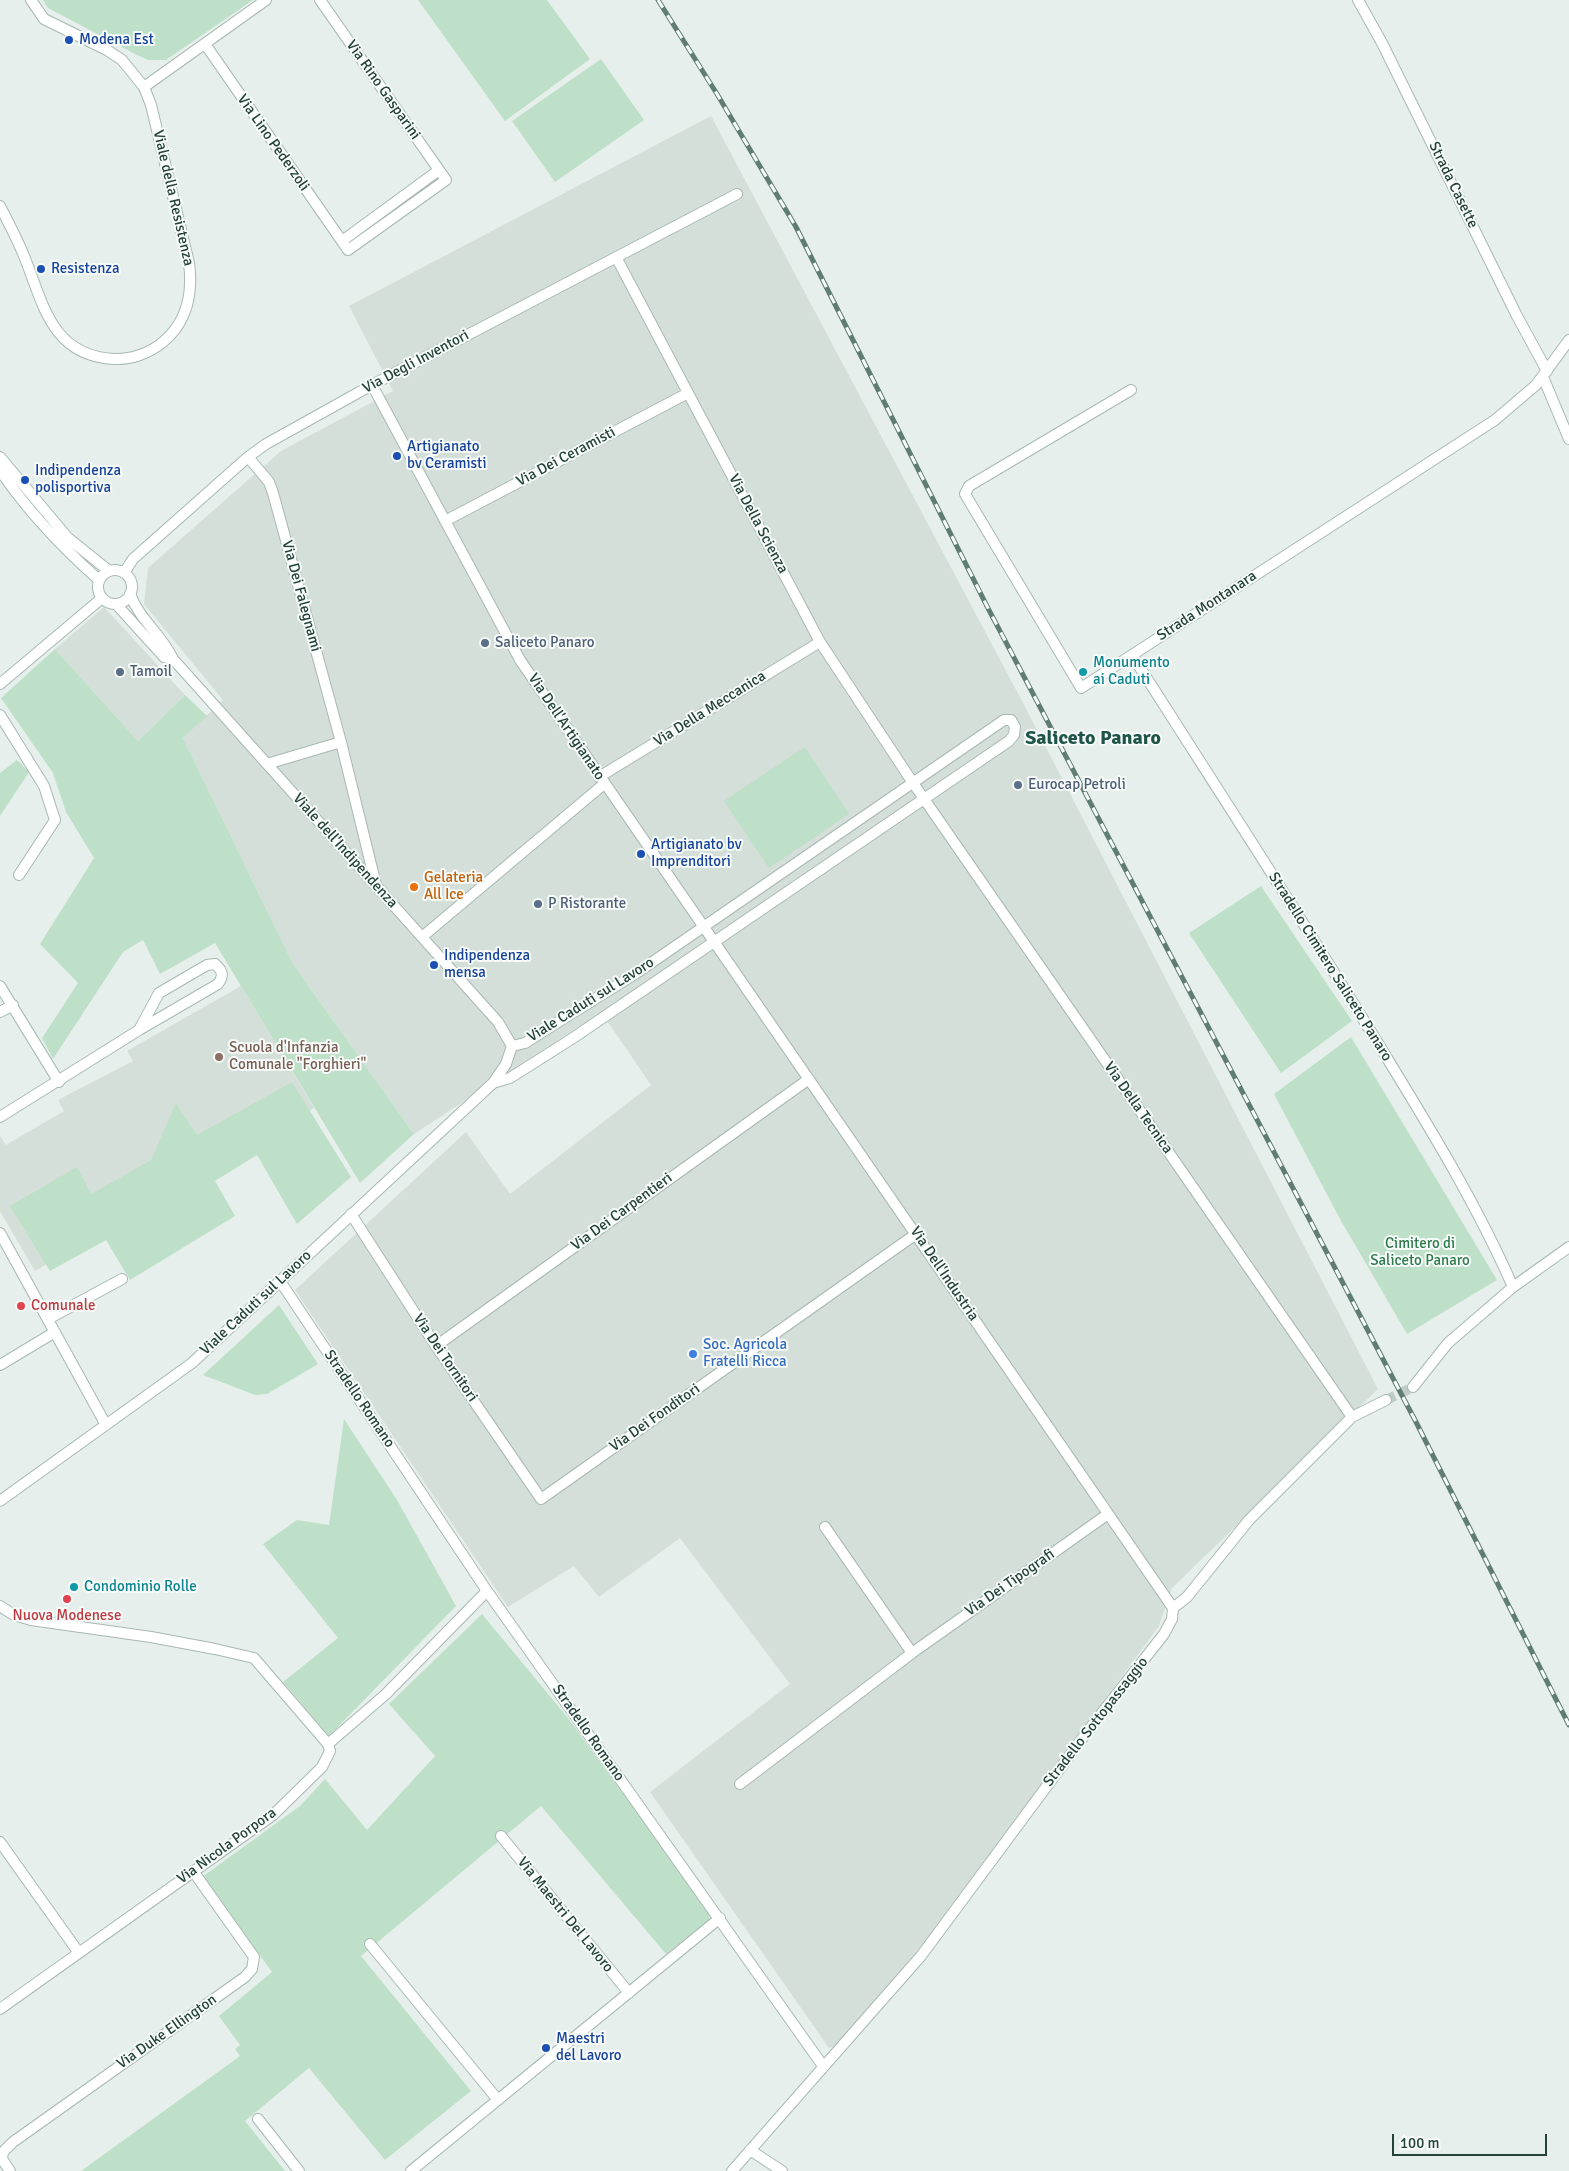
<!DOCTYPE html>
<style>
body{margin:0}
#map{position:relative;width:1569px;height:2171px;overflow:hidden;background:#e6efeb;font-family:Signika,sans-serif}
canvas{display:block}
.scale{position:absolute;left:1392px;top:2134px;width:155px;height:22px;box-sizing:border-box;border:2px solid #24423a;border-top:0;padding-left:6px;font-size:15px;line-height:18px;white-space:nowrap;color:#24423a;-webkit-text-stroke:4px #f7fbf9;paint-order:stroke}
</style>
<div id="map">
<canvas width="1569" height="2171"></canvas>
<div class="scale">100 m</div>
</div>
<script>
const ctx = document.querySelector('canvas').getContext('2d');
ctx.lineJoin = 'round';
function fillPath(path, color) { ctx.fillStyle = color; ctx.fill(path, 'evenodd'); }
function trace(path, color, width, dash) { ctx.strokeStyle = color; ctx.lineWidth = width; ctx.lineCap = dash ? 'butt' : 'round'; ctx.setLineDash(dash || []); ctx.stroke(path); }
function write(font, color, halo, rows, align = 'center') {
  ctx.font = font + ' Signika,sans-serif'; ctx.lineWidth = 4; ctx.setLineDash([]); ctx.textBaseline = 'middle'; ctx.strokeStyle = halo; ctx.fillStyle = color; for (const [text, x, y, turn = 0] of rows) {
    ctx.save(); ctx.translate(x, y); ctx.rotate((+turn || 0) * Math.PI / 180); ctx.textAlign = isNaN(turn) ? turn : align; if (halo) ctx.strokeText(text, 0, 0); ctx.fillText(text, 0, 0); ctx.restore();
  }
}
fillPath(new Path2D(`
 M711,116L1022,701L1378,1389L1172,1588L1159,1626L939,1925L875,2001L835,2046L829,2048L650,1792L790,1684L680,1538L599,1597L574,1566L508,1607L295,1290L466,1132L510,1194L651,1085L601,1012L414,1134L293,964L183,738L223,700L144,604L148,568L281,451L393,391L349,306Z
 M104,607L185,695L138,741L55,649Z
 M241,986L314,1108L35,1271L0,1211V1136L6,1145L64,1111L58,1100L133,1061L127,1051Z`), '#d4dfda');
fillPath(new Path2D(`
 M43,0H253L166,60H148L135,54L48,8Z
 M418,0H547L590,59L505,121Z
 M601,59L644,120L555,182L512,121Z
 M55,649L138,741L185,695L207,716L183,738L293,964L414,1134L360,1183L215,943L160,974L143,940L123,952L53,1059L42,1038L78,983L40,944L94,858L66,812L53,773L1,698Z
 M805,747L849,814L769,868L724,801Z
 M17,760L29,772L0,816V773Z
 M1261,886L1352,1021L1281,1073L1189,933Z
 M1351,1037L1497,1280L1407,1334L1340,1219L1274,1094Z
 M292,1082L351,1177L297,1224L257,1155L215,1181L235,1216L130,1280L106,1240L50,1271L10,1206L77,1167L91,1194L151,1160L176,1103L197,1135Z
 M279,1305L318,1364L267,1394L255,1395L203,1375Z
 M344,1419L397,1500L456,1606L329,1736L283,1682L338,1638L263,1544L297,1520L329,1525Z
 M482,1614L568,1718L710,1913L709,1920L666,1954L541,1806L361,1956L471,2091L385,2160L309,2068L245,2121L285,2171H81L240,2056L235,2049L240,2045L219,2016L272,1972L202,1877L300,1806L325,1779L367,1830L435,1756L389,1704Z`), '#bfe0c8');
trace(new Path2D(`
 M1386,1400L1413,1387`), '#bfccc8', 10, [10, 5]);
const minor = new Path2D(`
 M1358,0L1382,43L1517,316L1547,371
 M205,44L348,250L446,180L320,0
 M144,87L266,0
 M0,206C9,224 19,242 26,261C44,307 53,355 113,359C131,360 150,353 163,342C188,321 193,293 189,263L151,105L144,87L122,60L107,50L44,19L31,0
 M342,241L439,170
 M616,257L820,642L913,783L1352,1417
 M1543,377L1569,439
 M372,385L520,660L1173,1608
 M1131,390L969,486L965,494L1081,688L1495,420L1536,385L1569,340
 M0,457L68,538L109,571
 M248,457L269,482L273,493L341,742L376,885
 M0,470C28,512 62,547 99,580
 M445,521L688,393
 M98 587a17 17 0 1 1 34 0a17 17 0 1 1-34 0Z
 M124,573L133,559L248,457L266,444L372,385L737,194
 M130,594C139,619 162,635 173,659L498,1022L512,1046
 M116,604L164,657L173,659
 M1132,655C1211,779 1291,902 1368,1027C1420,1112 1473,1196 1513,1287
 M0,684L102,598
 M0,715L44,786L55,820L19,875
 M267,764L341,742
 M599,777L820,642
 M422,937L604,784
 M0,986L59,1082
 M0,1012L13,1005
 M493,1083L510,1078L573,1038L1009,741L1014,735L1015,727L1011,720H1004L635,974L547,1029L525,1043L512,1046
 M0,1117L139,1030L218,984C224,976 223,971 215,964L207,965L159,993L139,1030
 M351,1214L436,1346L541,1499L916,1234
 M0,1233L106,1425
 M280,1281L487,1591L823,2066
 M48,1319L122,1279
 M436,1346L809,1079
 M0,1365L55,1332
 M1413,1387L1448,1343L1513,1287L1569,1247
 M0,1501L192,1363L493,1083L506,1064L512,1046
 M825,1527L912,1653
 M0,1606L14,1615L31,1620L151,1637L215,1649L254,1658L328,1744
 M740,1784L912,1653L1108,1514
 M501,1836L629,1993
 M0,1842L79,1953
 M370,1944L498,2100
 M0,2009L273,1815L322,1767L330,1751L328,1744L386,1694L487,1591
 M258,2119L299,2171
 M750,2150L782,2171
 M10,2171L2,2159L3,2152L13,2142L245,1977L252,1969L254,1957L193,1871
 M411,2171L720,1918
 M732,2171L921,1956L1087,1732L1164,1634L1172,1619L1173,1608L1187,1597L1249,1520L1352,1417L1386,1400`);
trace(minor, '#a8b8b2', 12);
trace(minor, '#fff', 10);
const rail = new Path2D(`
 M658,0L717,94L796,227L989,610L1416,1422L1569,1725`);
trace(rail, '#5f7d75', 5);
trace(rail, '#f7fbf9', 3, [9]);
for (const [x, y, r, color] of [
 [69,40,5,"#1a4fb4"],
 [41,269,5,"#1a4fb4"],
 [397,456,5,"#1a4fb4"],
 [25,480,5,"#1a4fb4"],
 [485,643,5,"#5c6f8a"],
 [120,672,5,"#5c6f8a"],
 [1083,672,5,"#0f9aa8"],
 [1018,785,5,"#5c6f8a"],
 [641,854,5,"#1a4fb4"],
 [414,887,5,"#e8710a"],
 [538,904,5,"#5c6f8a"],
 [434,965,5,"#1a4fb4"],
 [219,1057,5,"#8d6e63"],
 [21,1306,5,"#e0444e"],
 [693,1354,5,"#3f7fe0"],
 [74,1587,5,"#0f9aa8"],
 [67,1599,5,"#e0444e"],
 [546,2048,5,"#1a4fb4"]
]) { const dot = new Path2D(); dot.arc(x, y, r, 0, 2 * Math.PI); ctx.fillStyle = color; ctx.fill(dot); trace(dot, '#f7fbf9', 2); }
write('15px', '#164399', '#f7fbf9', [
 ["Modena Est",79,40],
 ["Resistenza",51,269],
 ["Artigianato",407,447],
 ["bv Ceramisti",407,464],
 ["Indipendenza",35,471],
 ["polisportiva",35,488],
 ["Artigianato bv",651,845],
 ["Imprenditori",651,862],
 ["Indipendenza",444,956],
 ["mensa",444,973],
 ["Maestri",556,2039],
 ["del Lavoro",556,2056]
], 'left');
write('15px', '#24423a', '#f7fbf9', [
 ["Via Rino Gasparini",383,90,55],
 ["Via Lino Pederzoli",273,143,55],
 ["Strada Casette",1453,185,64],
 ["Viale della Resistenza",173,198,77],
 ["Via Degli Inventori",416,362,-28],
 ["Via Dei Ceramisti",566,457,-28],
 ["Via Della Scienza",758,524,62],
 ["Via Dei Falegnami",301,596,75],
 ["Strada Montanara",1207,606,-33],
 ["Via Della Meccanica",710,709,-32],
 ["Via Dell'Artigianato",566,727,56],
 ["Viale dell'Indipendenza",345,851,48],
 ["Stradello Cimitero Saliceto Panaro",1330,967,58],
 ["Viale Caduti sul Lavoro",591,1000,-32],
 ["Via Della Tecnica",1138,1108,55],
 ["Via Dei Carpentieri",622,1212,-36],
 ["Via Dell'Industria",944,1274,56],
 ["Viale Caduti sul Lavoro",256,1303,-43],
 ["Via Dei Tornitori",445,1358,56],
 ["Stradello Romano",359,1399,56],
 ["Via Dei Fonditori",655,1418,-35],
 ["Via Dei Tipografi",1010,1583,-35],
 ["Stradello Sottopassaggio",1096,1722,-52],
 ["Stradello Romano",588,1733,55],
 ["Via Nicola Porpora",227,1846,-36],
 ["Via Maestri Del Lavoro",565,1915,51],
 ["Via Duke Ellington",167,2032,-35]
]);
write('15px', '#4e5e75', '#f7fbf9', [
 ["Saliceto Panaro",495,643],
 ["Tamoil",130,672],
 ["Eurocap Petroli",1028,785],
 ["P Ristorante",548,904]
], 'left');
write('15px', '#0d838f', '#f7fbf9', [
 ["Monumento",1093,663],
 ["ai Caduti",1093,680],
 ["Condominio Rolle",84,1587]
], 'left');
write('15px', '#c56008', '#f7fbf9', [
 ["Gelateria",424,878],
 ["All Ice",424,895]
], 'left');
write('15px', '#785e54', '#f7fbf9', [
 ["Scuola d'Infanzia",229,1048],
 ["Comunale \"Forghieri\"",229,1065]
], 'left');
write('15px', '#2d7a4b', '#f7fbf9', [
 ["Cimitero di",1420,1244],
 ["Saliceto Panaro",1420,1261]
]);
write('15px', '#be3a42', '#f7fbf9', [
 ["Comunale",31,1306],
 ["Nuova Modenese",67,1616,"center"]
], 'left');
write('15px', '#366cbe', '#f7fbf9', [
 ["Soc. Agricola",703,1345],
 ["Fratelli Ricca",703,1362]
], 'left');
write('bold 20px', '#1f5548', '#f7fbf9', [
 ["Saliceto Panaro",1093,739]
]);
</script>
